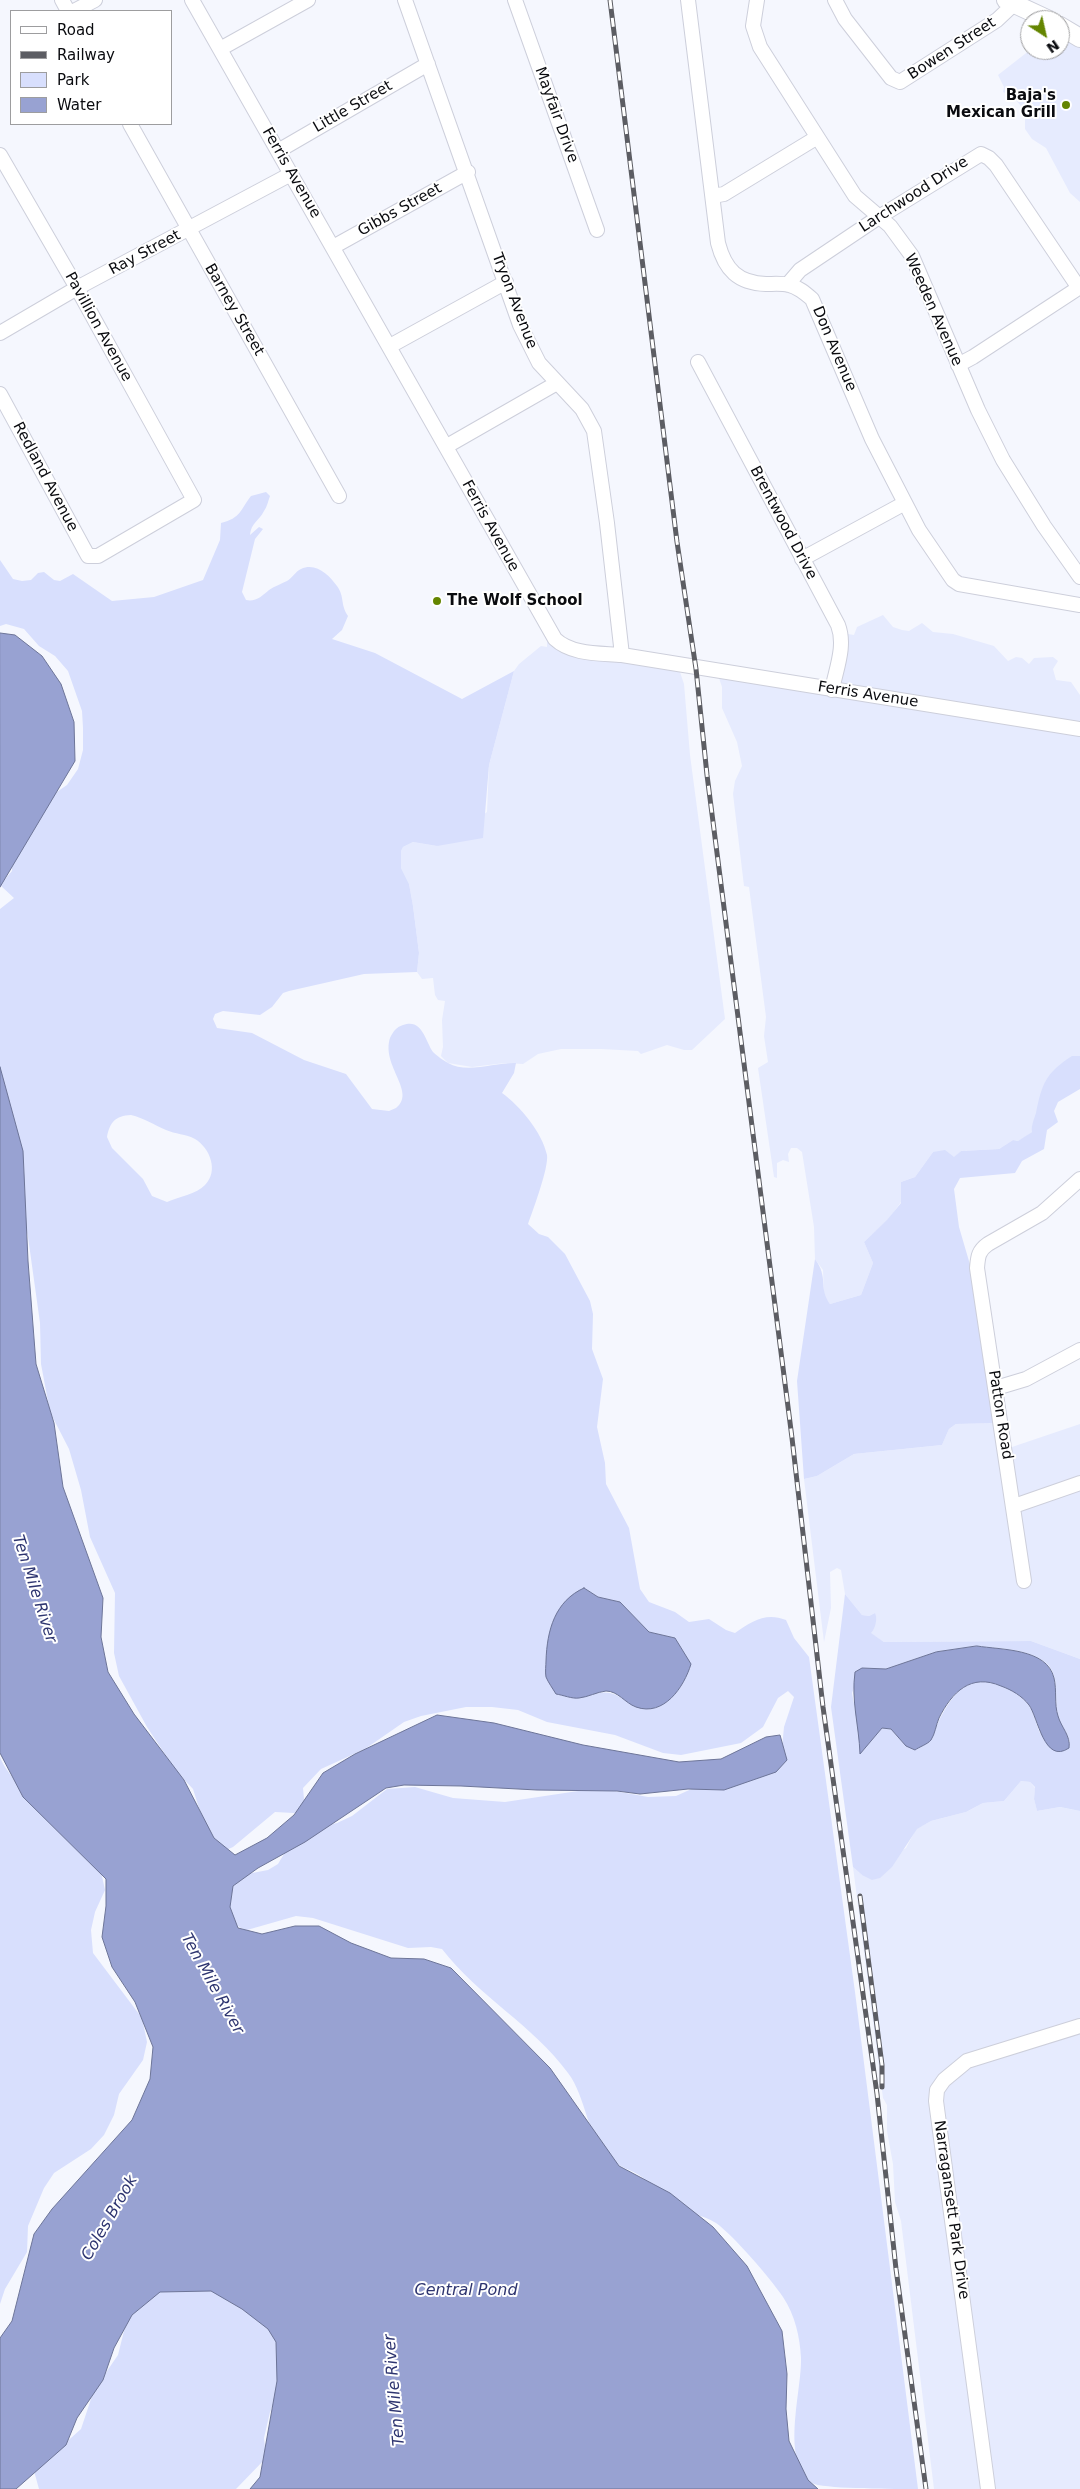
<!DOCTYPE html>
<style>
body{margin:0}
#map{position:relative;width:1080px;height:2489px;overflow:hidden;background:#f5f7fe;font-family:"DejaVu Sans",sans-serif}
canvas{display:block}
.legend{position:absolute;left:10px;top:10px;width:162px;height:115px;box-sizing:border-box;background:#fff;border:1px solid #9d9d9f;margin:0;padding:6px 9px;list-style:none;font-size:15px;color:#0a0b0f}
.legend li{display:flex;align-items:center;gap:10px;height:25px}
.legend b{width:25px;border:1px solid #9d9d9f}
.north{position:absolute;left:1020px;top:10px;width:50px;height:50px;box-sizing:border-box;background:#fff;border:1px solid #9d9d9f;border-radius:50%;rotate:145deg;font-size:14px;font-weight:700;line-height:20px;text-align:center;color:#0a0b0f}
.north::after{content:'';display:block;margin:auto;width:18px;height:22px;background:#648500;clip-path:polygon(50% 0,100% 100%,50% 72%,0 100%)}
</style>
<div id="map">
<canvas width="1080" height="2489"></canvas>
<ul class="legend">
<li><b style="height:6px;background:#fff"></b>Road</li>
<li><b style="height:6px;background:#5c5d63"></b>Railway</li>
<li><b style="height:14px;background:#d8dffd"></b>Park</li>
<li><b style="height:14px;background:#98a2d2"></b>Water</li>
</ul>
<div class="north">N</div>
</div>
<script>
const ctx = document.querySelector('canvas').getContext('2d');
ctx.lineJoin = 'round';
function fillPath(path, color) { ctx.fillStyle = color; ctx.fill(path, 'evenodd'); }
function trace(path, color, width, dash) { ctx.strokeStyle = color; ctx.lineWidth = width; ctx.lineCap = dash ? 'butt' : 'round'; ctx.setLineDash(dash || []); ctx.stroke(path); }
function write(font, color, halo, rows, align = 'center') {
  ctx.font = font + ' "DejaVu Sans",sans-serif'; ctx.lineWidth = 4; ctx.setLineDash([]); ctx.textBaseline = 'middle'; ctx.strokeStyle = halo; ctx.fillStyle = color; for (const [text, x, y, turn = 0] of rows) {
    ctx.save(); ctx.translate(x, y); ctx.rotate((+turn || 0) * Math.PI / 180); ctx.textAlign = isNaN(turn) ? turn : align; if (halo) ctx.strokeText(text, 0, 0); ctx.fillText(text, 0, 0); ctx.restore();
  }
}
fillPath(new Path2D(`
 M1060,23L1080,33V202L1070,193L1046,148L1032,139L1025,129V118L1021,106L1012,96L1003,92L1004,87L998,75L1030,50H1060Z
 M883,615L893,627L902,630L909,631L922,623L933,632L953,634L994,646L1008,661L1016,657L1022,658L1029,664L1034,658L1053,657L1058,661L1053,669L1056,680L1071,682L1080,695V1056L1033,1124L1032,1132L1024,1138L1018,1141L1013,1140L999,1149L961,1151L954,1158L933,1152L915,1177L901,1182V1202L888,1220L864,1242L873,1263L861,1295L830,1304L824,1296L823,1270L815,1259L814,1227L802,1152L797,1148H791L788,1154L789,1162L783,1160L777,1163V1178L774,1177L758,1068L768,1062L764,1036L766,1017L749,887L744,886L733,794L735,781L742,766L737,742L722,708V687L717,672L830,686L839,638L848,634L854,635L857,627Z
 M539,620L553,632L572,643L677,663L684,684L690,755L725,1019L692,1050H684L667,1045L641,1054L638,1051L601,1049H561L538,1054L523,1064L505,1063L472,1067L448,1063L441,1056L443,1047L442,1020L445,1001L438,1000L435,995L433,978L422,979L417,972L419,953L413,906L409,884L401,868V851L403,847L413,842L437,846L487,812L489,765L514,671L519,664L541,646L547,647V641L538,625Z
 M1000,1423L1004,1446L1012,1447L1080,1424V1659L1031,1641L884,1642L870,1633L875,1613L869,1616L862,1615L845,1594L841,1570L837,1568L830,1572L831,1608L824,1642L804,1479L817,1476L854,1454L942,1445L949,1429L956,1424Z
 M1021,1781L1030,1782L1035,1788L1034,1799L1037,1811L1060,1807L1080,1811V2489H934L901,2221L895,2202L893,2164L887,2131V2105L883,2098L853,1867L862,1875L906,1848L916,1829L931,1821L966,1812L983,1803L1004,1801Z`), '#e6ebfe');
fillPath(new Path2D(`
 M266,492L270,496C268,501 267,507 264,511C259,521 251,523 250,535L259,527L263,529L255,539L242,592L246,600C256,602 262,596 269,590C275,586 281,584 287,581C292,578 296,571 301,569C316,562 329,575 337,586C345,597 340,604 348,616L342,630L332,639L375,653L462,699L514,671L489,765L483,838L437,846L413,842L403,847L401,851V868L409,884L413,906L419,953L417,972L364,974L289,991L283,993L272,1007L260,1015L223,1011L215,1014L213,1019L217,1028L252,1033L304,1060L346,1074L372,1109L389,1111L396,1108C417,1092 381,1066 390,1038C393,1032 396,1027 403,1025C422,1018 425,1040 433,1052C436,1055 444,1061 448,1063C467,1074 496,1062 516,1063L514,1073L502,1093C520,1106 542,1132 547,1155C549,1167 533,1210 528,1224L539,1234L548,1237L565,1254L590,1301L593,1314L592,1349L603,1379L597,1427L605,1463L606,1484L629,1528L640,1589L649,1602L675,1612L689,1622L709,1619L726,1630L735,1633C752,1621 766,1612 786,1620L794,1638L809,1657L855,1992L918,2489C895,2489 832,2489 814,2484C779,2464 802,2392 801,2358C800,2337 795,2315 783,2297C771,2279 733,2235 716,2223C702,2214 685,2213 671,2205C660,2198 652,2185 642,2177C632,2170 619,2167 610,2159C588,2141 586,2096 568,2073C533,2025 478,1996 442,1949L431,1947L408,1948L313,1918L296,1916L247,1930C230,1927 229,1909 225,1894L242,1875L268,1870L278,1864L297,1832L337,1823L352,1816L387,1789L415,1787L453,1798L505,1802L598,1788L648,1797L676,1796L782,1748L784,1727L794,1697L788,1691L778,1698L763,1727L741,1743L681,1755L663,1753L615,1735L547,1722L518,1710L492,1707H466L421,1716L404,1722L365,1749L321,1769L303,1788L305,1810L294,1813L275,1812L233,1847L222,1852L206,1830L193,1789L176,1771L147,1727L119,1676L114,1653L115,1593L90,1537L81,1490L69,1449L50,1412L41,1364L40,1323L28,1237L0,1113V909L14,898L0,885L12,871V850L48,798L67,785L78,769L83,750V728L82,711L68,671L55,656L39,646L24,629L6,624L0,626V560L13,579L22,581L31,580L38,573L44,572L54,580L60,581L73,574L112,601L154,597L203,580L220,540L221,523C241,518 240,510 251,496ZM131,1115C144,1118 154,1125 166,1130C175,1134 186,1134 195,1139C210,1148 219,1171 205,1185C197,1194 178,1197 167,1202L152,1196L143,1179L112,1148L107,1137C110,1122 115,1116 131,1115ZM584,1588L598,1597L620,1602L649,1632L675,1638L690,1665L635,1707C608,1688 608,1691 577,1698Z
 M1072,1056H1080V1089L1058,1102L1054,1111L1058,1122L1047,1130L1044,1149L1022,1161L1015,1173L960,1178L954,1189L959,1227L971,1268L1000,1423L956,1424L949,1429L942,1445L854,1454L817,1476L804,1479L797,1381L815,1259C829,1278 818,1288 830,1304L861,1295L873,1263L864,1242L887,1220L901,1203V1182L915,1177L933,1152L945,1150L954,1157L961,1151L999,1149L1013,1140L1018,1141L1032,1132C1031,1126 1034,1119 1036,1113C1042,1083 1046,1073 1072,1056Z
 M845,1594L862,1615L869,1616L875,1613C878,1619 875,1629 871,1633L884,1642L1031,1641L1080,1659V1811L1060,1807L1037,1811L1034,1799L1035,1787L1030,1782L1021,1781L1004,1801L983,1803L966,1812L931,1821L917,1829L892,1867L880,1878L872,1880L862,1875L853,1867L831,1707ZM977,1646C998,1649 1032,1648 1048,1665C1059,1677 1055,1699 1057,1714C1059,1723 1066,1733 1070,1742L1040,1733C1036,1724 1034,1712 1028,1704C1016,1690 980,1670 963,1687C947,1701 938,1721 931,1740L906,1746L891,1729L882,1728L860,1753L859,1730L852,1693L862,1668L886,1669L936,1652Z
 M0,1757C7,1780 80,1850 101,1872L105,1890L95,1912L91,1930L93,1953L142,2018L147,2042L143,2060L119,2094L114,2115L104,2135L91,2149L54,2173L44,2188L28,2226L27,2252L5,2289L0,2304Z
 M212,2281L277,2334L279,2391L270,2412L264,2438L266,2458L236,2489H39L34,2471L81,2429L94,2390L118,2355L129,2311L152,2284Z`), '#d8dffd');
const water = new Path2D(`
 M0,633L15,635L42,656L61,684L74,722L75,761L0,887Z
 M0,1067L23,1151L28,1261L36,1364L54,1423L63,1487L103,1598L101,1637L108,1672L134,1714L184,1780L214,1838L235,1855L267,1838L294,1815L323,1773L355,1754L437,1715L494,1723L583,1745L679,1762L721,1759L766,1737L780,1735L787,1760L776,1772L724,1790L688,1789L640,1794L617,1791L537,1790L461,1786L404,1785L386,1788L305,1842L258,1868L233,1886L230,1907L238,1928L262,1934L295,1926H319L351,1943L391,1958L424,1959L451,1968L550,2068L619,2166L670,2193L713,2227L747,2266L782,2331L787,2374L786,2409L789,2441L808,2480L818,2489H250L260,2477L277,2381L276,2342L268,2329L242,2309L211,2291L160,2292L132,2315L114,2348L103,2380L77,2418L66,2445L16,2489H0V2338L12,2321L34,2234L52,2209L132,2120L150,2079L153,2047L135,2002L112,1967L102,1937L106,1906V1879L23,1797L0,1753Z
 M584,1588L598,1597L620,1602L649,1632L675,1638L691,1664C684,1687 664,1717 636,1707C625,1703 618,1691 606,1691C597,1692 588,1697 579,1698C572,1699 563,1695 556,1694C553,1689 548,1682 546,1677C545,1672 546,1665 546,1661C547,1630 555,1601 584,1588Z
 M977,1646C1001,1650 1047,1648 1054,1678C1057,1690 1054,1704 1058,1716C1061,1727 1071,1736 1069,1748C1044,1765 1038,1717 1029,1705C1022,1696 1012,1690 1001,1686C971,1673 952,1692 939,1718C936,1725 935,1734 931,1740C928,1744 919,1747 915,1750L906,1746L891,1729L882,1728L860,1754C859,1725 851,1701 855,1672L862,1668L886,1669L936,1652Z`);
fillPath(water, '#98a2d2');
trace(water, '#6d7598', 1);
const minor = new Path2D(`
 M62,0L68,11
 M192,0L555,639C572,655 600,653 622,655L1080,729
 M405,0L520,325L539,363L582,409L594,431L607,523L622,655
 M515,0L597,230
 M688,0L718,243C725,270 738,283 766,284C773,284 782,283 789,285C798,287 805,293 812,299L872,439L919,530L953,580L959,584L1080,605
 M757,0L753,26L760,47L855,196L890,226L912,256L978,410L1003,460L1044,526L1080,577
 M835,0L845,19L891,78L900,82L997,20L1014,4
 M74,11L95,0
 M220,49L308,0
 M130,124L339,496
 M278,151L428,64
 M0,155L77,288L194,500L98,556H88L0,394
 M713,196L724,194L816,138
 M333,247L468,172
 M788,284L800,270L879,217L981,154L989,158L996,165L1079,288
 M0,333L77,288L291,174
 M390,346L506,282
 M698,362L838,625C846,646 836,669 832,690
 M958,365L973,357L1080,287
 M447,446L557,383
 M802,559L905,503
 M996,1388L1026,1379L1080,1350
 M1014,1506L1080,1483
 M1024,1581L977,1268C978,1257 978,1251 988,1244L1042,1213L1080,1179
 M988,2489L936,2101L937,2090L944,2080L967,2061L1080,2026`);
const major = new Path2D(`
 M1006,0L1049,20
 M1060,26L1080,38`);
trace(minor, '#cdcfdb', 16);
trace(major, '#cdcfdb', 20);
trace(minor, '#fff', 14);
trace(major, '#fff', 18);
const rail = new Path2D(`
 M610,0L677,542L696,669L707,775L792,1438L823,1707L877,2094L896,2269L926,2489
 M860,1896L882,2065V2087`);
trace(rail, '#5c5d63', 5);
trace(rail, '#fff', 3, [9]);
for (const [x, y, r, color] of [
 [1066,105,5,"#648500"],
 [437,601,5,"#648500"]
]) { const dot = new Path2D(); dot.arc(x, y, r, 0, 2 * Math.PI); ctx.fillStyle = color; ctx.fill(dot); trace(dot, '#fff', 2); }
write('15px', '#0a0b0f', '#fff', [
 ["Bowen Street",952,49,-33],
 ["Little Street",353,107,-30],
 ["Mayfair Drive",556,115,70],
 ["Ferris Avenue",291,173,60],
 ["Larchwood Drive",914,195,-33],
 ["Gibbs Street",400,210,-29],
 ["Ray Street",145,253,-28],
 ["Tryon Avenue",514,301,69],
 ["Barney Street",234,310,60],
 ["Weeden Avenue",933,310,66],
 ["Pavillion Avenue",98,327,61],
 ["Don Avenue",834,349,67],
 ["Redland Avenue",45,477,62],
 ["Brentwood Drive",783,523,62],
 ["Ferris Avenue",490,526,61],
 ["Ferris Avenue",868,695,9],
 ["Patton Road",1000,1415,81],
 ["Narragansett Park Drive",951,2210,82]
]);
write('bold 15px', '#0a0b0f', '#fff', [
 ["Baja's",1056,96],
 ["Mexican Grill",1056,113],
 ["The Wolf School",447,601,"left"]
], 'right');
write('italic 16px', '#2e3570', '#fff', [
 ["Ten Mile River",34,1589,72],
 ["Ten Mile River",212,1984,61],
 ["Coles Brook",110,2218,-60],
 ["Central Pond",466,2291],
 ["Ten Mile River",395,2390,-95]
]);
</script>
